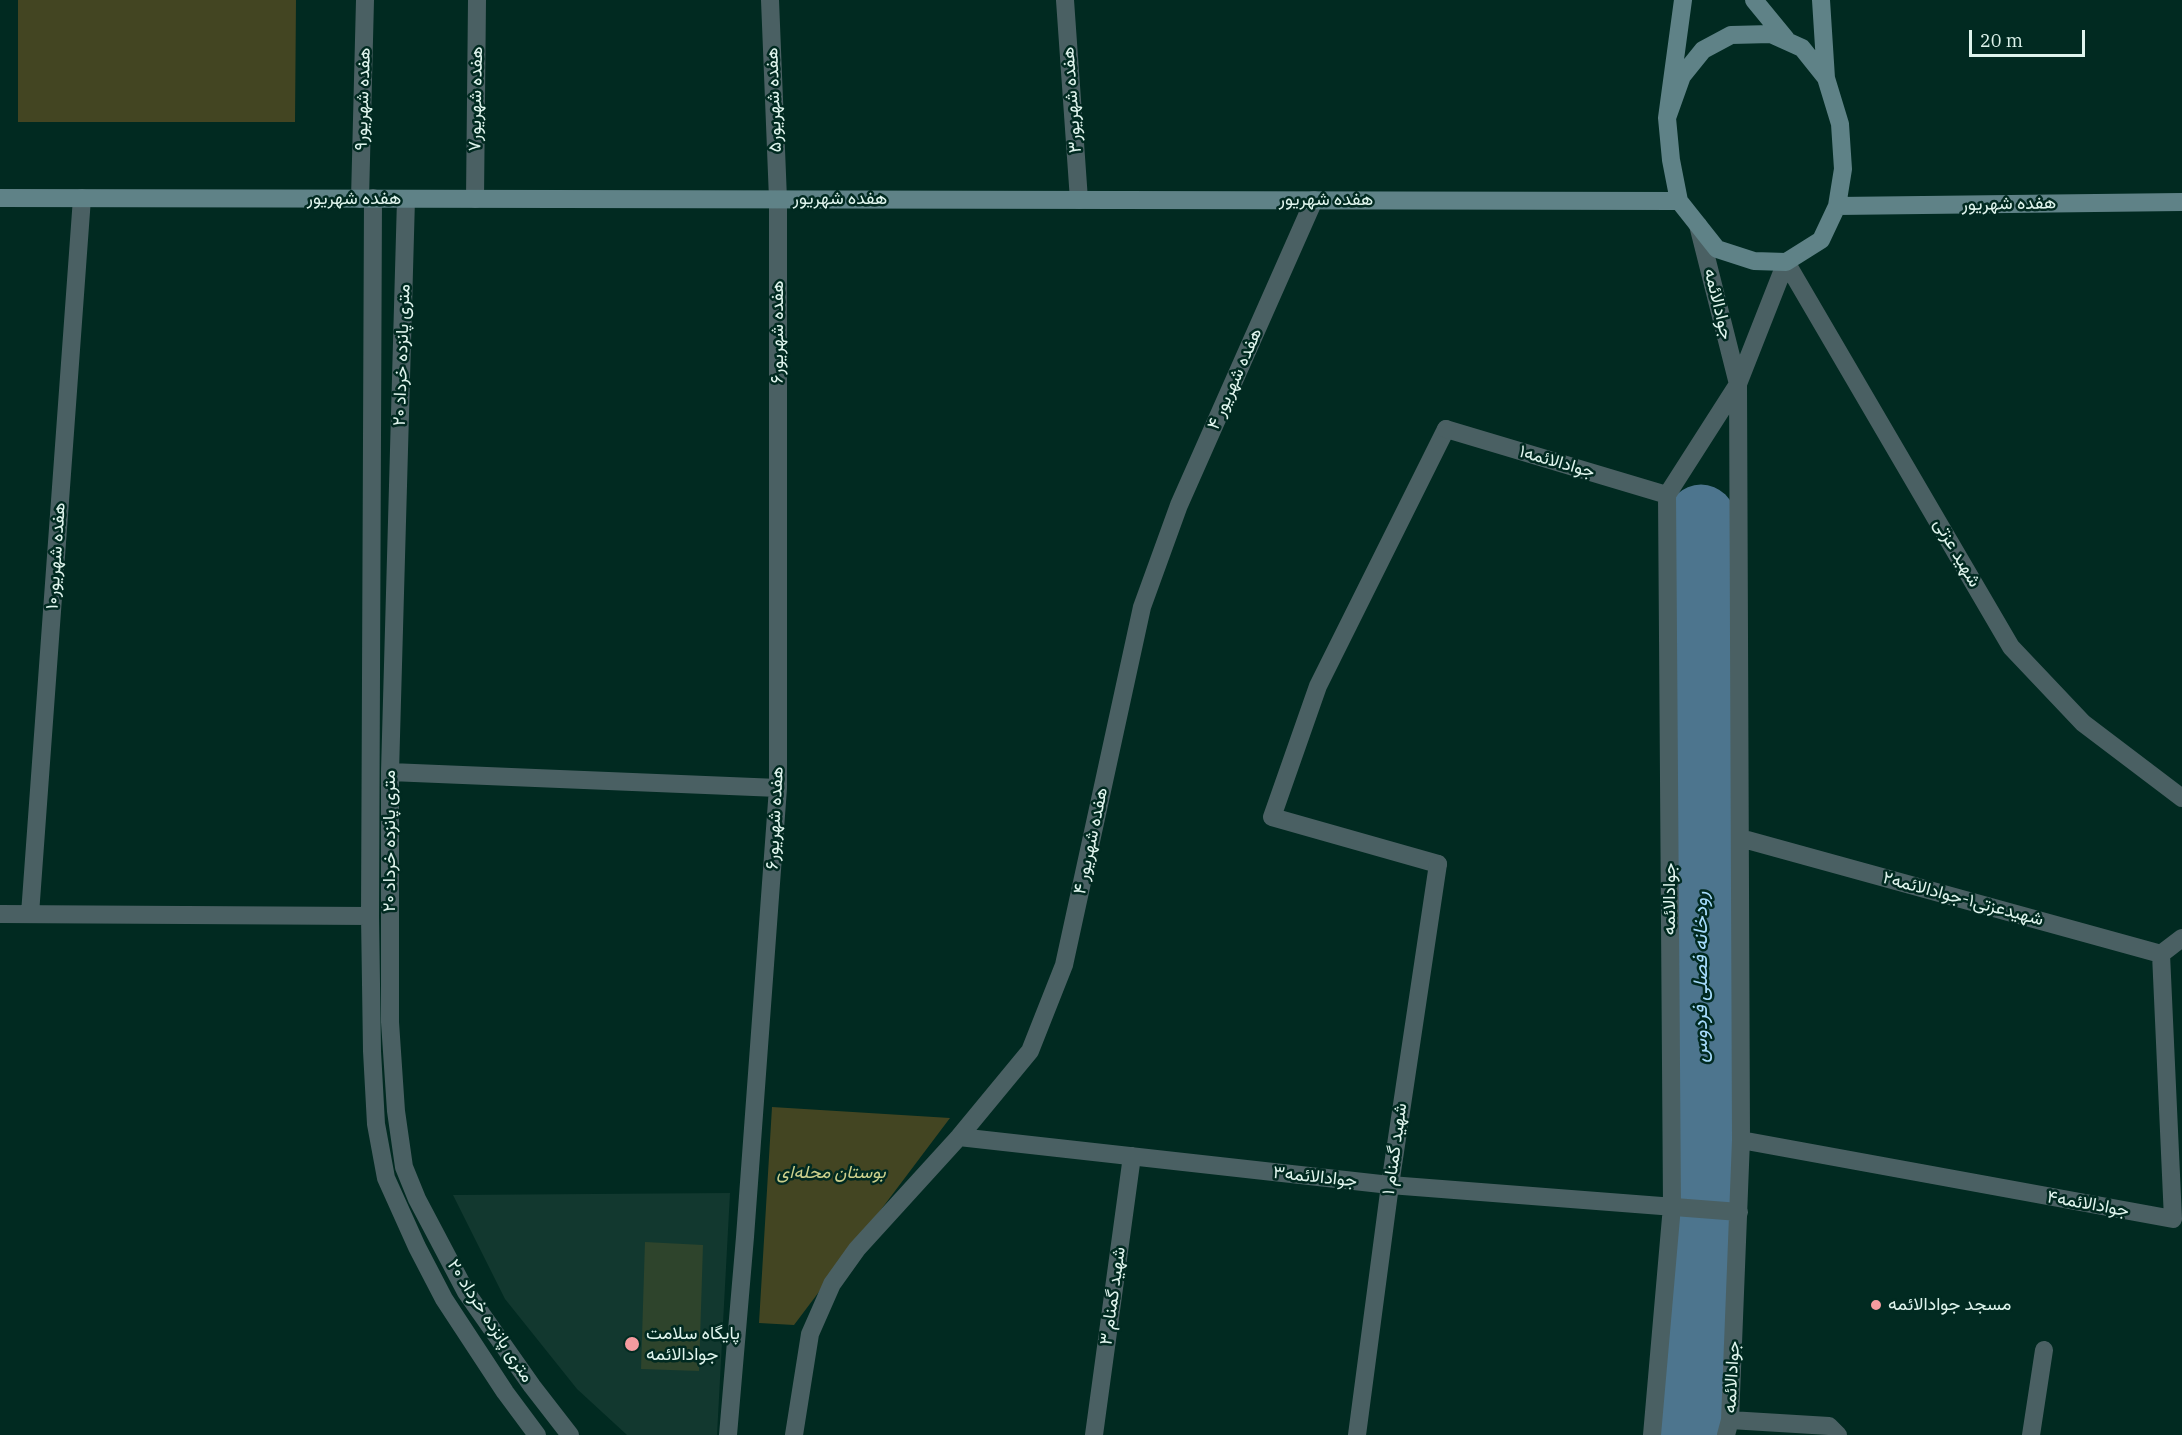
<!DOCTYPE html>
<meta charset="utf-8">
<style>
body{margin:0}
#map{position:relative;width:2182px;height:1435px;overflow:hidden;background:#012a21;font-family:"IBM Plex Serif",serif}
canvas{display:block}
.scale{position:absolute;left:1969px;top:30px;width:116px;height:27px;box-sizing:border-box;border:3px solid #dff4ed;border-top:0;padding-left:8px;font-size:18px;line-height:21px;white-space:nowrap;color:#dff4ed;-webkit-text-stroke:4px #012a21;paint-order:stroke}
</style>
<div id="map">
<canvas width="2182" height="1435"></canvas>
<div class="scale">20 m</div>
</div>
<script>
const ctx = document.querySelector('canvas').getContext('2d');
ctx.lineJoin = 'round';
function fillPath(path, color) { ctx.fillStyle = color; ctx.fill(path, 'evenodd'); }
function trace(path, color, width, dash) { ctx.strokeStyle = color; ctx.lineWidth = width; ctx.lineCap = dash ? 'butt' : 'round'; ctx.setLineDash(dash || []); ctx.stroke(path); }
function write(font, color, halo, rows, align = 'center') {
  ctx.font = font + ' "IBM Plex Serif",Vazirmatn,serif'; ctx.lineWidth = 5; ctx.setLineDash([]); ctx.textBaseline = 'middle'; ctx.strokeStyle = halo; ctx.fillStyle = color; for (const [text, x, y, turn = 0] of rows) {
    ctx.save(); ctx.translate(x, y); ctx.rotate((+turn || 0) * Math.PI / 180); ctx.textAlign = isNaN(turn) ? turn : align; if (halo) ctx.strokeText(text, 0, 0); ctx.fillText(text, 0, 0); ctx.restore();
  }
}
fillPath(new Path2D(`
 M730,1193L717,1435H627L577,1389L505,1299L453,1195Z`), '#12382f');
fillPath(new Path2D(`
 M18,0H296L295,122H18Z
 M772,1107L950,1118L794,1325L759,1323Z`), '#434522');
trace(new Path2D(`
 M1691,1435L1701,1230V519`), '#4d758e', 69);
fillPath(new Path2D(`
 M645,1242L703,1245L699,1371L641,1369Z`), '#2e442c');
trace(new Path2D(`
 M1438,864L1272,817L1318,686L1446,429
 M2031,1435L2044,1350`), '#4a6063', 18);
trace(new Path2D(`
 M1065,0L1079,200
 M373,198L370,916L372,1051L376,1124L386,1178L417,1247L444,1299L505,1392L537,1435
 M360,199L365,0
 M406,199L390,772V1022L396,1111L404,1167L417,1199L436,1235L466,1292L532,1386L570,1435
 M475,199L477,0
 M1698,225L1738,384L1741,1140L1730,1420L1726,1435
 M1786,262L2011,647L2083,723L2182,798
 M1446,429L1667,495
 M390,772L778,788
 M1740,838L2161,954L2182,938
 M0,914L370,916
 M30,914L82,198
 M959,1137L1390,1185L1739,1212
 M1741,1140L2173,1219L2161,954
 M1730,1420L1829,1426L1838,1435
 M728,1435L745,1237L778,788V199L770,0
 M794,1435L810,1334L832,1284L857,1249L959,1137L1030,1051L1064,965L1142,607L1179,505L1314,200
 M1094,1435L1132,1156
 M1357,1435L1390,1185L1438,864
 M1652,1435L1672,1206L1667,495L1738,384L1786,262`), '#4a6063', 18);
trace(new Path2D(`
 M1754,0L1786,39
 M1821,0L1826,78
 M1667,118L1682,76L1703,50L1731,35L1771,34L1802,48L1826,78L1840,124L1843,169L1837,206L1821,240L1786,262L1754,261L1717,249L1679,201L1671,160L1667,118L1683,0
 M0,198L1679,201
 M1837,206L2182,202`), '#5f8287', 18);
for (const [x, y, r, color] of [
 [1876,1305,6,"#f49b9f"],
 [632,1344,8,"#f49b9f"]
]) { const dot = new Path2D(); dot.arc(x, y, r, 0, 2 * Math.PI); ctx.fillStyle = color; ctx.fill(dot); trace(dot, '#012a21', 2); }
write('18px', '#dff4ed', '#012a21', [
 ["هفده شهریور۹",363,99,-88],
 ["هفده شهریور۷",476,99,-89],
 ["هفده شهریور۵",774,100,-92],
 ["هفده شهریور۳",1072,100,-94],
 ["هفده شهریور",354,199],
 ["هفده شهریور",840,199],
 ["هفده شهریور",1326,200],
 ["هفده شهریور",2009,204,-1],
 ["جوادالائمه",1718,304,76],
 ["هفده شهریور۶",778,332,-90],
 ["۲۰ متری پانزده خرداد",402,355,-88],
 ["هفده شهریور ۴",1235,379,-66],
 ["جوادالائمه۱",1557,462,16],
 ["شهید عزتی",1957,553,60],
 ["هفده شهریور۱۰",56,556,-86],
 ["هفده شهریور۶",775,818,-87],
 ["۲۰ متری پانزده خرداد",390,841,-90],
 ["هفده شهریور ۴",1091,841,-78],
 ["جوادالائمه",1670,899,-90],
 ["شهیدعزتی۱-جوادالائمه۲",1963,899,15],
 ["شهید گمنام ۱",1395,1149,-82],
 ["جوادالائمه۳",1315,1177,6],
 ["جوادالائمه۴",2088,1204,10],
 ["شهید گمنام ۳",1113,1296,-82],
 ["۲۰ متری پانزده خرداد",490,1321,57],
 ["جوادالائمه",1732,1377,-87]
]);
write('italic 18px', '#cdd18d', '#012a21', [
 ["بوستان محله‌ای",831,1173]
]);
write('18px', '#dff4ed', '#012a21', [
 ["مسجد جوادالائمه",1888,1305],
 ["پایگاه سلامت",646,1334],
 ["جوادالائمه",646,1355]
], 'left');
write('italic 20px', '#a6dbfc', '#012a21', [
 ["رودخانه فصلی فردوس",1701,977,-90]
]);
</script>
